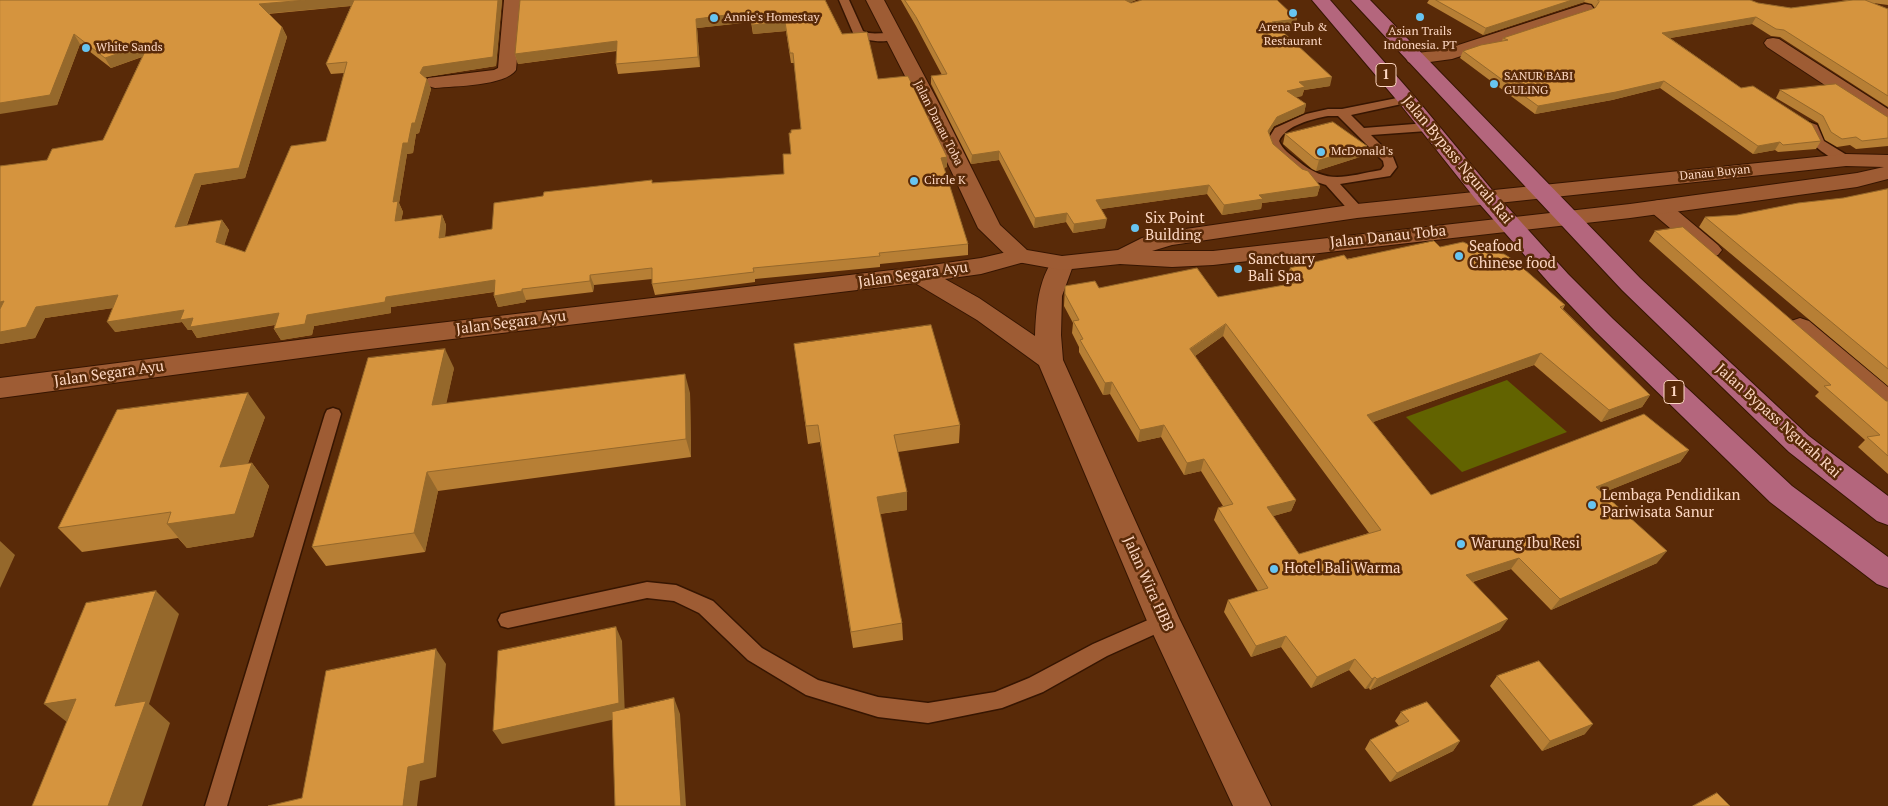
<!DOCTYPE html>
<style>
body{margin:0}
canvas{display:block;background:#592a08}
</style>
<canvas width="1888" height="806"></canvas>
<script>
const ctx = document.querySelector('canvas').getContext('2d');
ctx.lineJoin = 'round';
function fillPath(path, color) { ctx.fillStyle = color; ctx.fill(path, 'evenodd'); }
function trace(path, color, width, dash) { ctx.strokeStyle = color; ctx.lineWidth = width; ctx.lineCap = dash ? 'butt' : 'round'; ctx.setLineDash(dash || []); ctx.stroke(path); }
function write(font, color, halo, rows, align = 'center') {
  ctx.font = font + ' "PT Serif",serif'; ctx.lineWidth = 5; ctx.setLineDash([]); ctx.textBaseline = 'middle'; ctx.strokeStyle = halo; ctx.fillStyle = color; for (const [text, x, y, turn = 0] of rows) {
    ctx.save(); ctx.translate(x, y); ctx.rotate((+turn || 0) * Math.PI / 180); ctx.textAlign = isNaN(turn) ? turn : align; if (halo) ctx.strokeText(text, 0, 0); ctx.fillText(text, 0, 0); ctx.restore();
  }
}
fillPath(new Path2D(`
 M1507,380L1567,432L1462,472L1406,417Z`), '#626300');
const service = new Path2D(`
 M839,0H849L863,31C874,37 891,29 899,36C889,45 866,41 854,35Z
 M1407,96L1413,100L1411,102L1351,115L1364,128L1427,123L1433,127L1427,131L1371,135L1393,157L1397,167L1390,176L1340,184L1362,208L1364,211L1362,214H1352L1326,185L1301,177L1272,152L1267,141L1275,128L1306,114L1328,109H1342ZM1328,116H1338L1383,161L1384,166L1381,170C1345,176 1328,186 1297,160C1290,154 1283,150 1279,141C1286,125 1312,119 1328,116Z
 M1809,122L1817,125L1824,141L1850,157L1852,160L1850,163C1840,165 1823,153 1815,146C1811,142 1808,132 1803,126Z
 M333,408L339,410L341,414L227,806H205L325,414L327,410Z
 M647,582L676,585L713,601L762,648L818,680L878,697L928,703L995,692L1029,678L1093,644L1164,613L1171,615L1174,621L1171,627L1107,656L1043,692L1002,708L928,723L878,717L806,695L748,660L699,613L674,601L647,598L508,628L501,626L498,620L501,614L508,612Z`);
const minor = new Path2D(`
 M504,0H522L516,70C505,86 455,86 435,88L428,86L425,82L428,78L494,70L498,68Z
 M1585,4L1591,5L1594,9L1591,13L1452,59L1415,64L1408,62L1406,58L1408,54L1443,50Z
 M1773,38L1779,39L1888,109V124L1881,122L1767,47L1764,43L1767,39Z
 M1659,200L1667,202L1718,245L1722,250L1718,255L1710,257L1702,255L1651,212L1648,207L1651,202Z
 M1020,249L1028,251L1032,256L1028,261L981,274L945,279L979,298L1035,336C1036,309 1038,281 1054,258L1062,256L1070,258L1074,263L1062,296L1061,335L1063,360L1179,618L1271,806H1233L1147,621L1039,365L977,320L915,283L353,351L0,398V378L353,333L918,267L981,258Z
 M1800,318L1809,321L1888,387V412L1878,409L1791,333L1787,327L1791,321Z`);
const tertiary = new Path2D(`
 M866,0H884L944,113L1000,225L1027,250L1062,256L1118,250L1142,238L1172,231L1357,204L1846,154L1888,155V179L1857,187L1630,218L1213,265L1172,267L1120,264L1062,270L1012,261L978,228L924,113ZM1846,166L1884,167L1857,173L1630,204L1213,251H1152L1172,245L1357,218Z`);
const trunk = new Path2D(`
 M1312,0H1330L1414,96L1493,191L1568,274L1613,319L1792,486L1888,557V588L1877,584L1770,502L1595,331L1550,284L1477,201L1400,104Z
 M1351,0H1370L1640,278L1809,436L1888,496V525L1877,521L1789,452L1622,290Z`);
trace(service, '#361501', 3);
trace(minor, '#361501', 2);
trace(tertiary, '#361501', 2);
trace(trunk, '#361501', 2);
fillPath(service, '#9e5c34');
fillPath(minor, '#9e5c34');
fillPath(tertiary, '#9e5c34');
fillPath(trunk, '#b4667d');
fillPath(new Path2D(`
 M0,0H502L496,66L426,77V78L431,89L419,133L416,134L413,153L407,154L399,203L403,212L401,220L442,215L446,225L445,237L492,229L652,180V183L784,174L791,154V133L801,129L794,63H791L786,31L753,34L751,22L697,28L700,67L618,74L616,64L617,51L518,64L515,54L825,0L842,34L878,79L947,167L944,168L968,244V255L880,264V267L755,279V282L655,295L652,284V279L594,285L593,292L526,300V302L498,307L494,296V292L391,307V313L314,326L312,335L281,340L274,329L275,325L197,338L192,330H188L182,322L115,332L113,308L45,318L35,338L0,344V166L47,160L103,140L142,57L111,68L80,44L57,105ZM351,6L326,64L331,74L344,73L326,141L245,252L224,245L229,230L222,220L187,225L201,185L245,178L287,37L282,27L268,14Z
 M901,0H1136L1129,3L1295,28L1280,30L1330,86L1304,90L1302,96L1296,97L1306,104L1304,113L1274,126L1269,134L1273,144L1320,186L1317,196L1262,203L1261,209L1222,215L1207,194L1101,209L1105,228L1073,233L1066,222L1034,228L999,160L971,164L931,84V76L942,75L916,26Z
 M1429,0H1750L1758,3L1791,8L1848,1L1841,0H1888V5L1873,3L1888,9V107L1780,37L1771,36L1752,24L1670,38L1741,88L1821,141L1816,149L1778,152L1775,150L1753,154L1660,88L1612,100L1535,114L1460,58L1463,51L1502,41L1503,38L1595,8L1592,4L1584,2L1483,35L1427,3Z
 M1780,90L1888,117V146L1856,149L1850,145L1837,147L1825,140L1818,123L1776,98Z
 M1285,134L1367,146L1363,156L1316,171L1312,169L1283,144Z
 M1888,189V386L1699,227L1705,217L1737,215L1843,198Z
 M1655,231L1886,401H1888V474L1858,447L1865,440L1815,396L1819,392L1649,241Z
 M1440,247L1565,305L1563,309L1650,395L1642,407L1601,422L1534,365L1373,422L1431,495L1689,450L1680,462L1602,493L1657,563L1551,610L1511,569L1473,582L1500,630L1370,690L1369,688L1365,689L1349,670L1311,688L1281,647L1251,657L1224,612L1228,600L1258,591L1214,520L1218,508L1223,506L1201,471L1184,475L1161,437L1138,442L1110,394L1103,395L1079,352V347L1072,333L1073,323L1064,306L1065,286L1099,288L1218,297L1290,284L1286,280L1290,268L1347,259ZM1223,336L1369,533L1299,554L1273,516L1291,511L1296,500L1195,356Z
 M794,344L960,425L959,443L898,452L907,510L880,514L902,623L903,640L853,648L820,442L808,444Z
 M454,368L446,403L690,393L691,457L438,491L425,552L326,566L312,547Z
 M265,417L248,463H252L269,486L253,537L187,548L178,538L82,552L58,528Z
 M1497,676L1585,734L1542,751L1490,686Z
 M1401,712L1460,741L1453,751L1390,782L1365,749L1370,740L1399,726L1395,721Z`), '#b77f35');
fillPath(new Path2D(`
 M306,0H358L360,5L263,14L259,4Z
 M498,0H502L496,66L426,77L424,83L420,73L423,67Z
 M1123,0H1136L1123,5Z
 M1572,0H1585L1584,2L1483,35L1486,28Z
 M749,12L751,22L697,28L700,67L698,57L696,19Z
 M1756,17L1752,24L1659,40L1662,33Z
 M1297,19L1295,28L1270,31L1272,22Z
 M785,22L786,31L753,34L752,25Z
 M282,27L287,37L245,178L201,185L182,238L175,227L195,174Z
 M74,34L80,44L57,105L0,114V103Z
 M617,41L619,50L518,64L515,54Z
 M149,43L155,52L111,68L105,58Z
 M1332,77L1330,86L1304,90L1302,96L1285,100L1287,91L1299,82Z
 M427,79L431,89L419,133L416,134L413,153L407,154L399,203L403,212L399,232L395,221L393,202L403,143Z
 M1664,81L1660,88L1612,100L1535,114L1538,106Z
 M1306,104L1304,113L1274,126L1265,140L1268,131L1277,117Z
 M1780,142L1775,150L1753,154L1758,146Z
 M1367,146L1363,156L1316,171L1319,160Z
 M999,151V160L971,164L972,155Z
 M947,157V167L941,168V158Z
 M1209,185L1207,194L1094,210L1096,200Z
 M1320,186L1317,196L1262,203L1261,209L1222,215L1224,205L1259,195Z
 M1067,213L1066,222L1034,228L1035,218Z
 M442,215L446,225L444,248L439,238Z
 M1107,219L1105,228L1073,233L1074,224Z
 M222,220L229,230L222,253L216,242Z
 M590,275L594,285L593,292L590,281Z
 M495,280L499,291L391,307V313L314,326L312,335L281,340L274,329L307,315L386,297Z
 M522,289L526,300V302L498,307L494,296Z
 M118,295L126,306L45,318L35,338L0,344V332L36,307Z
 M4,301L0,314V302Z
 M184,310L279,313L285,323L197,338L192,330H188L182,322L115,332L107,322Z
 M1226,324L1223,336L1188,361L1190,349Z
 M445,349L454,368L442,424L432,405Z
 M1541,353L1534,365L1362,426L1367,415Z
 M685,374L690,393L691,457L686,439Z
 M1112,382L1110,394L1103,395L1105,383Z
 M248,393L265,417L238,491L220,467Z
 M1650,395L1642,407L1601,422L1609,410Z
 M1164,425L1161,437L1138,442L1140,430Z
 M1689,450L1680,462L1587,499L1596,487Z
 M1204,459L1201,471L1184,475L1187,463Z
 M252,463L269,486L253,537L187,548L167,524Z
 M427,472L438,491L425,552L414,533Z
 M907,492V510L878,514L877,497Z
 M1296,500L1291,511L1263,519L1267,507Z
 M0,541L15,555L0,588Z
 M1667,551L1657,563L1551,610L1560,599Z
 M1519,558L1511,569L1459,586L1466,575Z
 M156,591L179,614L149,704L170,723L142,806H108L115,706Z
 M1508,619L1500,630L1370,690L1377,679Z
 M616,627L622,641L625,717L502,744L493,731Z
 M1286,636L1281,647L1251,657L1256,646Z
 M436,649L446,664L436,777L420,781L417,806H403L408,767Z
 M1355,659L1349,670L1311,688L1317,677Z
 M1375,677L1369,688L1365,689L1372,679Z
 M674,698L680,714L686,806H681Z
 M76,699L72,726L44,704Z
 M1593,724L1585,734L1542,751L1550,741Z
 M1460,741L1453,751L1390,782L1397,773Z`), '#95682b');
const building = new Path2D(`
 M0,0H306L259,4L282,27L239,168L195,174L175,227L222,220L216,242L245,252L291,146L326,141L347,62L326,64L354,0H498L493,57L423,67L420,73L427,79L415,123H412L408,143H403L393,202L398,201L395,221L442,215L439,238L492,229L494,203L543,196L544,192L652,180V183L784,174L783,154H791L789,133H791V130L801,129L793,53H790L785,22L752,25L749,12L696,19L698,57L616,64L617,41L515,54L520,0H825L842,34L867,32L878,79L908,76L947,157L941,158L968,244L879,253L880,256L753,268L754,272L652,284V268L590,275V281L522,289V291L494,296L495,280L386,297L385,302L307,315L305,324L274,329L279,313L190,327L193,318L180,320L184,310L107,322L118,295L36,307L26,327L0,332V309L4,301L0,302V166L47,160L52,149L103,140L149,43L105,58L74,34L50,95L0,103Z
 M905,0H1125L1131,3L1142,0H1277L1297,19L1272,22L1332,77L1299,82L1305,87L1287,91L1306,104L1277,117L1268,131L1273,144L1302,169L1308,171L1320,186L1259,195L1263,199L1224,205L1209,185L1096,200L1107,219L1074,224L1067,213L1035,218L999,151L972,155L931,76L947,74L916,17Z
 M1436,0H1572L1486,28Z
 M1598,0H1750L1758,3L1791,8L1853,0H1865L1888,9V96L1784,30L1776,29L1756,17L1662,33L1741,88L1753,86L1812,124L1821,141L1783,145L1780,142L1758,146L1664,81L1616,92L1538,106L1463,51L1481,45L1508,40L1503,38L1595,8L1599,2Z
 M1836,84L1886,116L1888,117V138L1862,141L1856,137L1842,139L1831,132L1823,116L1780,90Z
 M1333,122L1367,146L1319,160L1315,159L1285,134Z
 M1888,189V369L1705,217L1737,215L1798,203L1843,198Z
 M1683,227L1886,401H1888V456L1867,437L1880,435L1824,386L1831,385L1655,231Z
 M1434,241L1440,247L1463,242L1484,251L1504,254L1515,261L1565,305L1560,307L1650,395L1609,410L1541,353L1367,415L1431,495L1644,414L1689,450L1596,487L1667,551L1560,599L1519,558L1466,575L1508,619L1377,679L1375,677L1372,679L1355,659L1317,677L1286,636L1256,646L1228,600L1268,588L1218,508L1233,504L1204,459L1187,463L1164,425L1140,430L1112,382L1105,383L1080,340L1083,339L1073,321L1079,320L1065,294V286L1095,281L1099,288L1197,268L1218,297L1301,282L1290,268L1344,255L1347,259ZM1226,324L1381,530L1299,554L1267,507L1296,500L1190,349Z
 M931,325L960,425L894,435L907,492L877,497L902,623L851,632L818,425L806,426L794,344Z
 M445,349L432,405L685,374L686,439L427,472L414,533L312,547L368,358Z
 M248,393L220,467L252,463L235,514L167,524L171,512L58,528L117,410Z
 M156,591L115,706L146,701L108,806H32L76,699L44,704L86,603Z
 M616,627L619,703L493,731L498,651Z
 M436,649L424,763L408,767L403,806H268L302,798L326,671Z
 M1539,661L1593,724L1550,741L1497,676Z
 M674,698L681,806H615L612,712Z
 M1427,702L1460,741L1397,773L1370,740L1409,721L1401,712Z
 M1717,793L1730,806H1693Z`);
fillPath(building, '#d5943e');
trace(building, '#95682b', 1);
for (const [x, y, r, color] of [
 [1293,13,5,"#67c4f0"],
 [1420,17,5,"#67c4f0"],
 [714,18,5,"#67c4f0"],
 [86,48,5,"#67c4f0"],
 [1494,84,5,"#67c4f0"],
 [1321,152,5,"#67c4f0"],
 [914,181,5,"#67c4f0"],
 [1135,228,5,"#67c4f0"],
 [1459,256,5,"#67c4f0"],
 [1238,269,5,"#67c4f0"],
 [1592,505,5,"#67c4f0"],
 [1461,544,5,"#67c4f0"],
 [1274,569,5,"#67c4f0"]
]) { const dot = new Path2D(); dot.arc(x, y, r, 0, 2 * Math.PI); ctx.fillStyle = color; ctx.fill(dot); trace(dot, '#592a08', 2); }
write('12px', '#fdd7c2', '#592a08', [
 ["Annie's Homestay",724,18],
 ["Arena Pub &",1293,28,"center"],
 ["Restaurant",1293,42,"center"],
 ["Asian Trails",1420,32,"center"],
 ["Indonesia. PT",1420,46,"center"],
 ["White Sands",96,48],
 ["SANUR BABI",1504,77],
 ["GULING",1504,91],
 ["McDonald's",1331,152],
 ["Circle K",924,181]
], 'left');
write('12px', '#fdd7c2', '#592a08', [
 ["Jalan Danau Toba",938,123,63],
 ["Danau Buyan",1715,173,-6]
]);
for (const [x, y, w] of [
 [1386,75,20],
 [1674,392,20]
]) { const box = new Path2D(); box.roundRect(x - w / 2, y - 11.5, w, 23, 4); ctx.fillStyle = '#592a08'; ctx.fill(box); trace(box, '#fdd7c2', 1); }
write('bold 14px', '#fdd7c2', null, [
 ["1",1386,75],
 ["1",1674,392]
]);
write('15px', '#fdd7c2', '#592a08', [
 ["Jalan Bypass Ngurah Rai",1457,160,50],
 ["Jalan Danau Toba",1388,237,-6],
 ["Jalan Segara Ayu",913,275,-8],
 ["Jalan Segara Ayu",511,323,-7],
 ["Jalan Segara Ayu",109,374,-8],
 ["Jalan Bypass Ngurah Rai",1778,421,42],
 ["Jalan Wira HBB",1148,584,66]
]);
write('15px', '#fdd7c2', '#592a08', [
 ["Six Point",1145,219],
 ["Building",1145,236],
 ["Seafood",1469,247],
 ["Chinese food",1469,264],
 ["Sanctuary",1248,260],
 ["Bali Spa",1248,277],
 ["Lembaga Pendidikan",1602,496],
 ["Pariwisata Sanur",1602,513],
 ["Warung Ibu Resi",1471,544],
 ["Hotel Bali Warma",1284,569]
], 'left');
</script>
